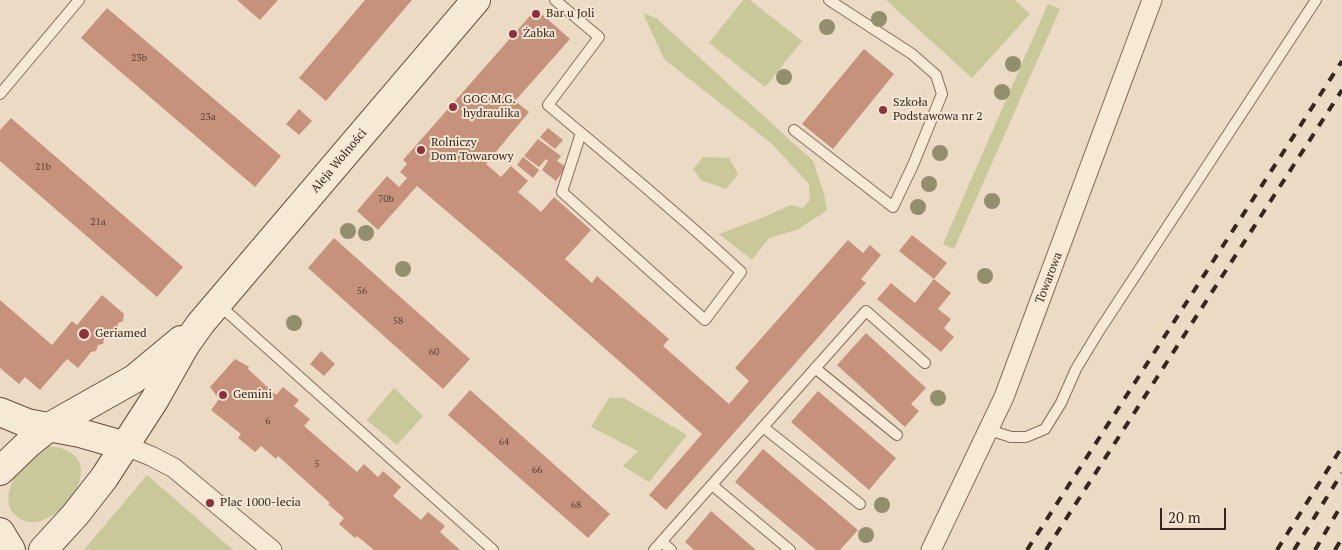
<!DOCTYPE html>
<meta charset="utf-8">
<style>
body{margin:0}
#map{position:relative;width:1342px;height:550px;overflow:hidden;background:#ebdac4;font-family:"PT Serif",serif}
canvas{display:block}
.scale{position:absolute;left:1160px;top:508px;width:66px;height:22px;box-sizing:border-box;border:2px solid #35271f;border-top:0;padding-left:6px;font-size:15px;line-height:18px;white-space:nowrap;color:#35271f;-webkit-text-stroke:4px #f3e6d3;paint-order:stroke}
</style>
<div id="map">
<canvas width="1342" height="550"></canvas>
<div class="scale">20 m</div>
</div>
<script>
const ctx = document.querySelector('canvas').getContext('2d');
ctx.lineJoin = 'round';
function fillPath(path, color) { ctx.fillStyle = color; ctx.fill(path, 'evenodd'); }
function trace(path, color, width, dash) { ctx.strokeStyle = color; ctx.lineWidth = width; ctx.lineCap = dash ? 'butt' : 'round'; ctx.setLineDash(dash || []); ctx.stroke(path); }
function write(font, color, halo, rows, align = 'center') {
  ctx.font = font + ' "PT Serif",serif'; ctx.lineWidth = 4; ctx.setLineDash([]); ctx.textBaseline = 'middle'; ctx.strokeStyle = halo; ctx.fillStyle = color; for (const [text, x, y, turn = 0] of rows) {
    ctx.save(); ctx.translate(x, y); ctx.rotate((+turn || 0) * Math.PI / 180); ctx.textAlign = isNaN(turn) ? turn : align; if (halo) ctx.strokeText(text, 0, 0); ctx.fillText(text, 0, 0); ctx.restore();
  }
}
fillPath(new Path2D(`
 M743,0H750L802,41L765,87L709,43Z
 M886,0H1015L1030,14L972,78Z
 M1048,4L1060,9L954,249L943,244Z
 M643,13L656,18L813,161L824,194L827,210L799,229L769,238L752,260L719,234L762,218L791,205L803,208L810,200L809,184L771,143L664,59Z
 M703,157L729,158L738,174L726,189L701,180L693,169Z
 M394,388L423,416L397,445L367,420Z
 M609,398H624L687,435L649,482L623,466L638,451L591,427Z
 M47,446C115,450 66,525 30,522C22,521 16,517 11,510C0,487 27,454 47,446Z
 M147,475L233,550H84Z`), '#c8c899');
fillPath(new Path2D(`
 M237,0H278L260,20Z
 M365,0H412L326,101L299,78Z
 M107,8L281,156L255,187L81,38Z
 M536,9L570,39L515,101L529,112L486,164L501,177L511,166L528,181L518,192L541,212L554,197L591,230L565,259L592,283L597,276L669,339L663,346L729,404L749,381L735,368L848,240L863,253L870,245L881,255L861,279L866,283L666,510L649,495L702,434L518,272L417,186L378,230L357,211L387,176L399,187L407,178L400,172L407,164L403,160Z
 M864,49L894,74L833,149L802,124Z
 M299,109L312,121L299,135L286,124Z
 M11,118L183,267L157,297L0,161V130Z
 M548,128L563,140L555,149L540,137Z
 M538,139L561,156L557,161L566,167L556,181L542,170L548,161L546,159L539,167L524,156Z
 M523,157L539,170L533,178L517,165Z
 M912,235L947,263L934,279L899,251Z
 M334,238L470,359L443,389L308,268Z
 M934,279L951,293L938,309L951,319L944,328L954,337L941,352L877,299L891,283L915,303Z
 M102,295L124,314L123,321L118,323L117,329L111,330L104,339L103,344L98,345L96,351L91,352L78,368L67,359L40,390L25,377L19,384L0,368V300L52,345L72,321L77,325Z
 M866,333L926,388L911,404L919,411L905,427L837,365Z
 M321,351L335,364L324,376L310,364Z
 M235,359L249,367L248,369L276,395L283,387L299,400L294,406L310,419L304,426L357,472L364,464L378,477L383,471L401,487L393,496L421,520L428,512L445,526L440,532L460,550H374L357,536L355,538L339,524L344,518L328,504L330,503L278,456L276,459L261,446L255,452L238,438L241,434L211,410L219,399L210,387Z
 M470,390L610,514L588,538L448,415Z
 M818,391L896,458L869,490L791,422Z
 M763,449L858,530L840,550H816L735,482Z
 M711,511L756,550H694L685,542Z`), '#c7927c');
const lane = new Path2D(`
 M555,0L599,37L548,105C613,160 679,214 741,272L705,320L562,192L581,133
 M0,94L79,0
 M794,130L893,207L913,165L942,94L936,75L912,54L829,0
 M218,304L493,550
 M815,368L897,435
 M763,427L860,504
 M989,430L1011,437H1026L1045,429L1061,403L1076,369L1099,331L1316,0
 M712,485L790,550
 M662,542L671,550
 M654,550L866,311L925,363`);
const street = new Path2D(`
 M126,446L151,456L174,468L272,550
 M931,550L1004,397L1152,0`);
const secondary = new Path2D(`
 M0,412L27,423L80,433L126,446
 M0,471L29,443L49,427L134,379L181,340
 M0,532L11,550
 M43,550L75,515L104,478L155,399L186,344L201,323L476,0`);
trace(lane, '#846c5c', 12);
trace(street, '#846c5c', 21);
trace(secondary, '#664e3f', 30);
trace(lane, '#f6e9d6', 10);
trace(street, '#f6e9d6', 19);
trace(secondary, '#f6e9d6', 28);
trace(new Path2D(`
 M1027,550L1342,61
 M1046,550L1342,90
 M1277,550L1342,447
 M1294,550L1342,473
 M1315,550L1342,504
 M1335,550L1342,538`), '#35271f', 4, [9, 9]);
ctx.fillStyle = '#938e6e';
for (const [x, y] of [
 [879,19],
 [827,27],
 [1013,64],
 [784,77],
 [1002,92],
 [940,153],
 [929,184],
 [992,201],
 [918,207],
 [348,231],
 [366,233],
 [403,269],
 [985,276],
 [294,323],
 [938,398],
 [882,505],
 [866,535]
]) { ctx.beginPath(); ctx.arc(x, y, 8, 0, 2 * Math.PI); ctx.fill(); }
for (const [x, y, r, color] of [
 [536,14,5,"#8f303c"],
 [513,34,5,"#8f303c"],
 [453,107,5,"#8f303c"],
 [883,110,5,"#8f303c"],
 [421,150,5,"#8f303c"],
 [84,334,6,"#8f303c"],
 [223,395,5,"#8f303c"],
 [210,503,5,"#8f303c"]
]) { const dot = new Path2D(); dot.arc(x, y, r, 0, 2 * Math.PI); ctx.fillStyle = color; ctx.fill(dot); trace(dot, '#f3e6d3', 2); }
write('10px', '#5a4236', null, [
 ["23b",139,58],
 ["23a",208,117],
 ["21b",43,167],
 ["70b",386,199],
 ["21a",98,222],
 ["56",362,291],
 ["58",398,321],
 ["60",434,352],
 ["6",268,421],
 ["64",504,442],
 ["5",317,464],
 ["66",537,470],
 ["68",576,505]
]);
write('12px', '#35271f', '#f3e6d3', [
 ["Bar u Joli",546,14],
 ["Żabka",523,34],
 ["GOC M.G.",463,100],
 ["hydraulika",463,114],
 ["Szkoła",893,103],
 ["Podstawowa nr 2",893,117],
 ["Rolniczy",431,143],
 ["Dom Towarowy",431,157],
 ["Geriamed",95,334],
 ["Gemini",233,395],
 ["Plac 1000-lecia",220,503]
], 'left');
write('12px', '#35271f', '#f3e6d3', [
 ["Aleja Wolności",339,161,-50],
 ["Towarowa",1049,278,-69]
]);
</script>
